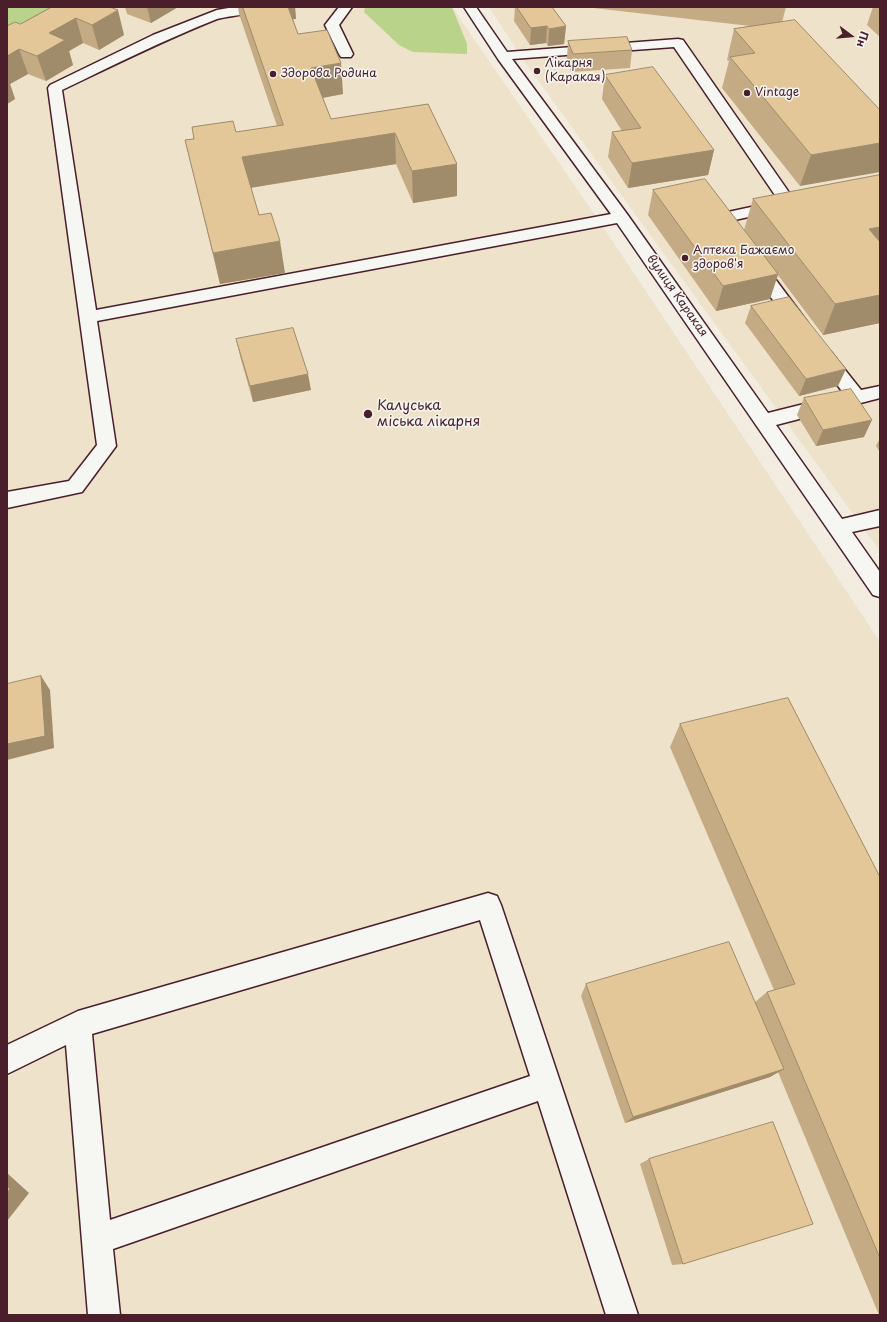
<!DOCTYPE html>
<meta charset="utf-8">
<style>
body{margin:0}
#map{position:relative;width:887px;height:1322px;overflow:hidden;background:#f2ede0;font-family:"Playpen Sans",sans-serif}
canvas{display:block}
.frame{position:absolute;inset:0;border:8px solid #4a1f2b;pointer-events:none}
.north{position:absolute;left:831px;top:16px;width:40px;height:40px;-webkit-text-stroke:3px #f6f6f2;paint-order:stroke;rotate:106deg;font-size:11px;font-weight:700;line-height:16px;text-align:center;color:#4a1f2b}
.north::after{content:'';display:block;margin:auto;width:14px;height:18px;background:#4a1f2b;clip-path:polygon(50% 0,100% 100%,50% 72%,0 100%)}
</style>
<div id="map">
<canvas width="887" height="1322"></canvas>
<div class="frame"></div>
<div class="north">Пн</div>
</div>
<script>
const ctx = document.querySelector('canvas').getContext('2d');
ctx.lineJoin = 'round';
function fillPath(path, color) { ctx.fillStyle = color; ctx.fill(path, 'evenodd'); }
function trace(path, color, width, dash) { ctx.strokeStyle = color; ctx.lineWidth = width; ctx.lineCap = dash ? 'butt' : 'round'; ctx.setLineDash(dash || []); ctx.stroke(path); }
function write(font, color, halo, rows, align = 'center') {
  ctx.font = font + ' "Playpen Sans",sans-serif'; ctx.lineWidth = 3; ctx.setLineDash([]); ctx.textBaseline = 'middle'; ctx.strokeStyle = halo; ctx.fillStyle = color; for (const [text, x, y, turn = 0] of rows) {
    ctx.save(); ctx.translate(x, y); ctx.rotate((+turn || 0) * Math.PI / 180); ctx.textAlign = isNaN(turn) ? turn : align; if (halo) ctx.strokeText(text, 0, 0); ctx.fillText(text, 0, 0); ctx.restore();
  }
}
fillPath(new Path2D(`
 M7,7H452L599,221L857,607L880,642V1315H7Z
 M489,7H880V551L526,64Z`), '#eee2ca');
fillPath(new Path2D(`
 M7,7H114L63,17L7,53Z
 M365,7H452L467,44V54L413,52L399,45L364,12Z`), '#bad38a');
const minor = new Path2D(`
 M234,7H263C259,14 227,16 217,19C164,40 114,65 62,90L96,310L611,214L498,59L464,7H476L507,52L678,39L683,40L797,204L795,207L730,221L737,231L735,234L729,236L723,234L712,218L714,215L779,201L674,47L512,59L627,214L768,413L844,394L815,355L818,351L824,349L830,351L861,390L880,386V398L776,425L842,519L880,510V526L852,532L880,572V597L873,595L617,223L97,321L116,446L82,492L7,508V492L69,481L97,445L48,88L50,85L153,35L217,10Z
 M339,7H352L339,25L353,54L351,57H341L339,54L325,25Z
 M755,259L761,260L805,319L808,323L805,327L799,329L793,327L749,268L747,264L749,260Z
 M488,893L497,896L501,905L638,1315H606L538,1101L113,1249L120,1315H88L66,1045L7,1074V1045L78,1011ZM480,920L530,1076L110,1220L92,1034Z`);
trace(minor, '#4a1f2b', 3);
fillPath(minor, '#f6f6f2');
fillPath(new Path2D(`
 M51,7L124,35L99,50L83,43L69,51L73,65L46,81L28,74L10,84L15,99L7,104V26L20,24Z
 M125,7H178L151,23L127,14Z
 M238,7H295L296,19H293L298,34L343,94L323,98L331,119L428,104L457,196L413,203L396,164L251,188L259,215L285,273L220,284L185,140L277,126L239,14Z
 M515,7H552L566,26L564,44L548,46L546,43L530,45L514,21Z
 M585,7H786L782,22L880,110L800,186L722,88L729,61L727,60L734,29L750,26Z
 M873,7H880V37L867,25Z
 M568,41L632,50L630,68L571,72L567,58Z
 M605,75L714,150L708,175L628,188L608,157L612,132L622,131L602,99Z
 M880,175V323L823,335L778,275L770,299L716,311L648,215L653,190L755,244L744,230L753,199Z
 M751,306L838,386L799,396L745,323Z
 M236,339L311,390L253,402L240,356Z
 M804,398L864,437L816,446L797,415Z
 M880,438V452L876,446Z
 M680,724L880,877V1315H879L778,1072L770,1077L625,1123L581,996L586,984L755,1002L767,992L774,990L670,747Z
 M649,1159L683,1264L672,1265L640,1164Z`), '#c4ab83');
fillPath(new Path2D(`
 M147,7H178L151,23Z
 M283,7H295L296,19L285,20Z
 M118,10L124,35L99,50L92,25Z
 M76,18L83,43L69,51L73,65L46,81L37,56L49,33Z
 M547,26L546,43L530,45L531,28Z
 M566,26L564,44L548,46L549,29Z
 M19,49L28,74L10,84L15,99L7,104V56Z
 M341,63L343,94L315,99L311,68Z
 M395,133L396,164L248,188L242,157Z
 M880,143V172L800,186L811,155Z
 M714,150L708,175L628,188L632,163Z
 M457,164V196L413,203L412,171Z
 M880,227V256L869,229Z
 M280,241L285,273L220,284L213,253Z
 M778,274L770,299L716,311L723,286Z
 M880,295V323L823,335L835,304Z
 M846,369L838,386L799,396L806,379Z
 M308,374L311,390L253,402L250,386Z
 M872,420L864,437L816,446L823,430Z
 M41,676L50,690L54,748L7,760V744Z
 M784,1069L770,1077L625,1123L633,1117Z
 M7,1173L29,1193L7,1221Z`), '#a08b6a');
const building = new Path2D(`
 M52,7H110L118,10L92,25L76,18L49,33L65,40L37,56L19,49L7,56V26L15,22L20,24Z
 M243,7H288L298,34L327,30L341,63L311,68L331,119L428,104L457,164L412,171L395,133L242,157L259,215L271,213L280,241L213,253L185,140L194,139L192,127L233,121L236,132L283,125Z
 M517,7H552L566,26L549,29L547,26L531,28Z
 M795,20L880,110V143L811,155L730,57L755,53L734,29Z
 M627,37L632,50L573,54L568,41Z
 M653,67L714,150L632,163L612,132L641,128L605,75Z
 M880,175V227L869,229L880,242V295L835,304L753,199Z
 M705,179L778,274L723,286L653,190Z
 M789,297L846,369L806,379L751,306Z
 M293,328L308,374L250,386L236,339Z
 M851,389L872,420L823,430L804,398Z
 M41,676L45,736L7,744V684Z
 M788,698L880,877V1258L767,992L795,984L680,724Z
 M729,942L784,1069L633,1117L586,984Z
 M773,1122L813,1224L683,1264L649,1159Z
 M7,1186L10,1189L7,1193Z`);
fillPath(building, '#e4c798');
trace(building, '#a08b6a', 1);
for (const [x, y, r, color] of [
 [537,71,4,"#4a1f2b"],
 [273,74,4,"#4a1f2b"],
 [747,93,4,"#4a1f2b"],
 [685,258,4,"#4a1f2b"],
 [368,414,5,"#4a1f2b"]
]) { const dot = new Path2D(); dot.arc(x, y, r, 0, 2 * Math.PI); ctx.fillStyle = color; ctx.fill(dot); trace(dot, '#f6f6f2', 1.5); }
write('12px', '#4a1f2b', '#f6f6f2', [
 ["Лікарня",545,64],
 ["(Каракая)",545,78],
 ["Здорова Родина",281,74],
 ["Vintage",755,93],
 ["Аптека Бажаємо",693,251],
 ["здоров'я",693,265]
], 'left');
write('12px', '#4a1f2b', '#f6f6f2', [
 ["вулиця Каракая",677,296,55]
]);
write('14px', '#4a1f2b', '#f6f6f2', [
 ["Калуська",377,406],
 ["міська лікарня",377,422]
], 'left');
</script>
